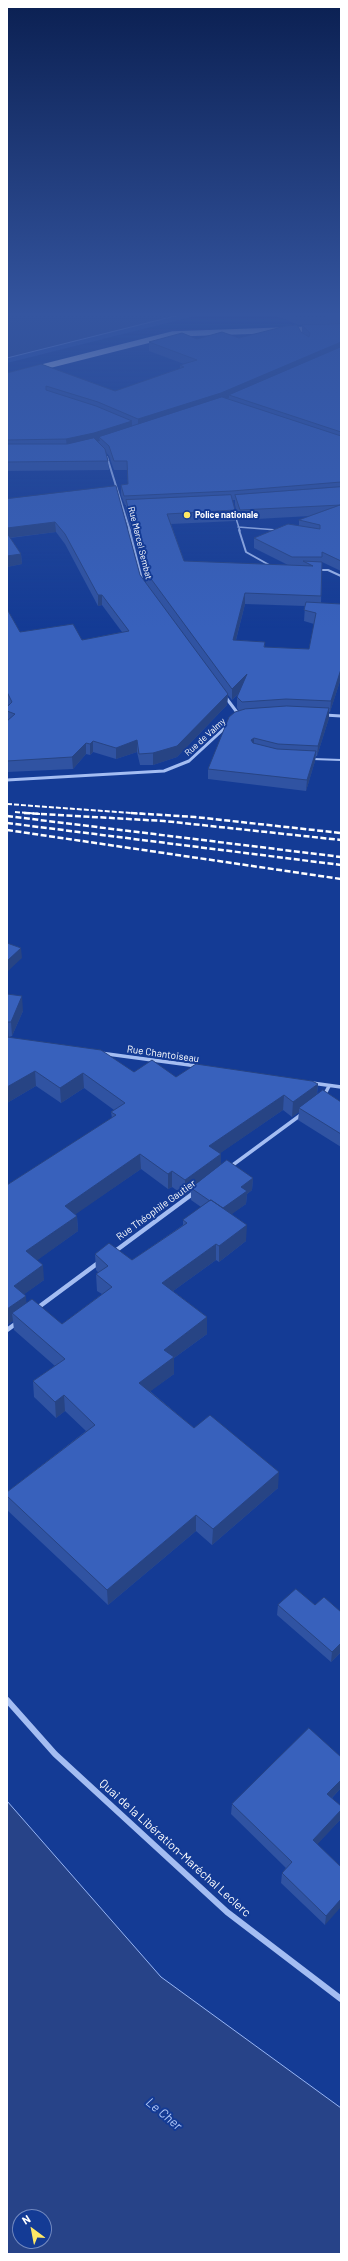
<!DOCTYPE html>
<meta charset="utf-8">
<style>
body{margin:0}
#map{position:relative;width:348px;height:2261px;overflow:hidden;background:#143b95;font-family:Barlow,sans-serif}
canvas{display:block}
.frame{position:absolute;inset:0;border:8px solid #fff;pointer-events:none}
.north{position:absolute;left:12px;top:2209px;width:40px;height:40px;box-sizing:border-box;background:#143b95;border:1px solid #7289bf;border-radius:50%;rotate:328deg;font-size:11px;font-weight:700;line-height:16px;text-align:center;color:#fff}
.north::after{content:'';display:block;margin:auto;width:14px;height:18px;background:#ffe865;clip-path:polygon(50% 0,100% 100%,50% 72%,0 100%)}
</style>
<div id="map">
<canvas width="348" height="2261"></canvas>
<div class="frame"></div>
<div class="north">N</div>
</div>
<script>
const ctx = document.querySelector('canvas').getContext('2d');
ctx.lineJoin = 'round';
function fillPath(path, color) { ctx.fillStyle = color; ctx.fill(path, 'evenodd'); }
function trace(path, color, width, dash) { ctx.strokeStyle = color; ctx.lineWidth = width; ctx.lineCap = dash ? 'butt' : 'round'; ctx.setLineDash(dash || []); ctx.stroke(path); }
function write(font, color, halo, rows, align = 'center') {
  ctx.font = font + ' Barlow,sans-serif'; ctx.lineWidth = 4; ctx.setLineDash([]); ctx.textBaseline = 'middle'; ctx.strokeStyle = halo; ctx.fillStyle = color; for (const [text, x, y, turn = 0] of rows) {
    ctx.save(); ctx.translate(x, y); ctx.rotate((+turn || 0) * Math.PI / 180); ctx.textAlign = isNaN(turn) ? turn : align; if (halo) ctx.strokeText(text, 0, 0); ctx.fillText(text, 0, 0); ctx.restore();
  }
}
fillPath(new Path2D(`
 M191,312H211L7,363V358Z`), '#2753b4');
const water = new Path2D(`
 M7,312H191L7,358Z
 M7,1801L161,1977L341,2108V2254H7ZM20,2217H44V2241H20Z`);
fillPath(water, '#274388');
trace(water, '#97b5f5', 1);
trace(new Path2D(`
 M215,314L224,312
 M188,315L201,312`), '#a4bdf2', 1.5, [1, 1.5]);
trace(new Path2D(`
 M234,512L240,531
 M238,527L277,530`), '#a4bdf2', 1.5);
trace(new Path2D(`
 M239,530L246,552L271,566
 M318,570H328L341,576
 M313,759L341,760`), '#a4bdf2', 2);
trace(new Path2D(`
 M107,457L130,531`), '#a4bdf2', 2);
trace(new Path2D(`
 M129,530L142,581
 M224,695L239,715
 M324,715L341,716
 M7,780L164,771L189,761L228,725`), '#a4bdf2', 3);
trace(new Path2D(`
 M100,1053L197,1066
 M312,1083L341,1087
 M324,1096L329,1086
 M230,1167L302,1114`), '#a4bdf2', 3.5);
trace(new Path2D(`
 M114,1252L195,1192
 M36,1309L98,1263
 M7,1330L18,1322`), '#a4bdf2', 4.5);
trace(new Path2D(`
 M7,1700L55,1754L227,1912L341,1999`), '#a4bdf2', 6);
trace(new Path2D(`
 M7,376L173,334L341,328`), '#eff3ff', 5.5);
trace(new Path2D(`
 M7,804L145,814
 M15,812L40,814`), '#fff', 2, [5, 2]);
trace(new Path2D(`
 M24,813L164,821L341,840
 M131,813L195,817L341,833
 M7,816L341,857
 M7,823L341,865
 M7,830L341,879`), '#fff', 2.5, [6, 2.5]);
fillPath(new Path2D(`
 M267,312H341V571L322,562L321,603L341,604V678L330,712H329V718L317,756H316L315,761L306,791L208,779V769L239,711L237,708V697L239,693L232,700L228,695L227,705L177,757L153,765H140L137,752L116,759L93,752L90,755L86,754L73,769L7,772V707L9,706L7,702V609L20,632L82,640L122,632L102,605L98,606L65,544L56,532L10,538L21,554L22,564L7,567V499L116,486L140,575L146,583L126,510V505H125L121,495V485L128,484L127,470H114L109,456L106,452L108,461L109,470L7,471V373L115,391L180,369V365L184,364L149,351V342L197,339L239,338L301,332L302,333V325H299ZM232,500H235V505L239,520L310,516L299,520V526L254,538V548L288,565L184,561L171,524L235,521V510ZM245,604L305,606L304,621L314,624L309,649L265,647V642L236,640Z
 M7,994L23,1011L12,1036L9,1037L134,1072L176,1077L318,1084L317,1095L341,1102V1147L298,1120L299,1112L292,1117L283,1110L220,1153L221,1154V1165L253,1178L252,1190L247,1194L246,1204L231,1214L246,1241L219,1262L216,1260L173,1291L207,1317V1334L174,1358V1374L150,1391L194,1428L278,1488L212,1545L196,1531L108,1605L7,1510V1492L86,1431L65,1411L56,1418L34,1397L33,1381L55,1366L14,1330L13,1321L8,1324L7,1323V1185L112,1118L111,1112L114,1110L84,1088L61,1103L36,1086L7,1103ZM141,1169L168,1189L172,1187L185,1196L191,1191V1200L201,1207L183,1220V1225L132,1260L95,1254L96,1270L99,1273L96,1274L97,1291L102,1294L62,1324L26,1303L24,1294L44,1280L37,1260L78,1231L77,1216L75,1214Z
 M278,1605L341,1612V1652L331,1662L277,1615Z
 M341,1757V1788L332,1798L341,1806V1819L317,1844L341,1867L325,1925L281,1883L282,1873L286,1868L231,1814L232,1804Z`), '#3053a2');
fillPath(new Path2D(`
 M341,342V351L229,395V398L221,402L138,428V419Z
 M132,421V430L99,437L100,441L67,448L66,439Z
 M55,522L56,532L7,538V528Z
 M21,554L22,564L7,567V556Z
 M245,593V604L233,651V640Z
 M98,595H102V605L98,606Z
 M341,669V678L330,712L331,701Z
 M247,674L246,685L232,700V689Z
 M228,694L227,705L177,757L153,765V753Z
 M329,708V718L317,756L318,746Z
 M254,738V749L251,740Z
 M137,740V752L116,759V748Z
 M93,741V752L90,755V744Z
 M86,743V754L73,769L72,757Z
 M316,751L315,761L306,791L307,780Z
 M21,948L22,958L7,972V961Z
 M22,996L23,1011L12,1036L11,1022Z
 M8,1028L9,1043L7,1048V1030Z
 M35,1071L36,1086L7,1103V1087Z
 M83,1073L84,1088L61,1103L60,1088Z
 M318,1084L316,1099L299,1108V1112L292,1117L293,1102Z
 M284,1095L283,1110L209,1161V1146Z
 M140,1154L141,1169L66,1221L65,1206Z
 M221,1154V1169L191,1188V1191L185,1196V1180Z
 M172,1171V1187L168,1189V1174Z
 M253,1178L252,1190L247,1194L246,1204L221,1222V1209L241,1187Z
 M77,1216L78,1231L28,1267L26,1251Z
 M247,1225L246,1241L219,1262V1246Z
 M216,1244V1260L162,1299V1283Z
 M43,1265L44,1280L15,1301L14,1286Z
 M26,1296L27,1311L12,1313L13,1321L8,1324L7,1309Z
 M207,1317V1334L174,1358V1374L140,1399L139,1383L164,1350Z
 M64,1395L65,1411L56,1418L55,1402Z
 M279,1472L278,1488L212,1545L213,1529Z
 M196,1515V1531L108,1605L107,1590Z
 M341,1643V1652L331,1662L332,1652Z
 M341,1780V1788L326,1804L327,1794Z
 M341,1810V1819L312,1850L313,1840Z
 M341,1899V1907L325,1925L326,1916Z`), '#274484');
const building = new Path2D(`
 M288,312H341V315L299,317Z
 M341,324V342L221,393L138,419L98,402L46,386V390L96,406L132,421L94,433L66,439L7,440V373L41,364L115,391L184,367L180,365L197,360L149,342L182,333L197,339L222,332L239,338L286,326L297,325L301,332L309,337L310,333L302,325Z
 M341,347V432L229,395Z
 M222,397L341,436V482L232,491L124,496L121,485L128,484L127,461H114L109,446L99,437Z
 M94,438L105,449L108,461L7,462V444H67Z
 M116,486L140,575L228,694L177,746L153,753L139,754L137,740L116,748L93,741L90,744L86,743L72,757L7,761V721L15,714L7,711V707L12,702L7,692V609L20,632L73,624L82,640L129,631L102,595H98L65,534L55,522L7,528V499Z
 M341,487V505L240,510L235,495Z
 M231,495L235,510L167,514L184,561L313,566L303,561L322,562L321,596L245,593L233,640L265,642L264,647L309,649L316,613L304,610L306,602L341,604V669L331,701L286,699L242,702L237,697L247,674L232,689L146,572L126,500Z
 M341,505V561L322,552V557H292L254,538L288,524L320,529V525L299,520Z
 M7,533L21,554L7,556Z
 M287,706L329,708L318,746L278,744L254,738L251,740L253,743L277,749L316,751L307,780L208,769L229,717L235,712L245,709Z
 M7,943L21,948L7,961Z
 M7,994L22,996L11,1022H7Z
 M7,1037L101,1050L134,1072L152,1060L176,1077L196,1064L312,1081L318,1084L293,1102L284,1095L209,1146L221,1154L185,1180L172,1171L168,1174L140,1154L65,1206L77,1216L26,1251L43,1265L14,1286L26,1296L7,1309V1185L116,1115L111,1112L125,1103L83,1073L60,1088L35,1071L7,1087Z
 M323,1090L341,1102V1134L299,1108Z
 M227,1160L253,1178L241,1187L247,1191L223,1208L211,1200L210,1201L191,1188Z
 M211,1200L247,1225L219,1246L216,1244L162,1283L207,1317L164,1350L174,1357L139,1383L194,1428L210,1415L279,1472L213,1529L196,1515L107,1590L7,1496V1492L95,1425L64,1395L55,1402L33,1381L65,1359L12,1313L32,1299L62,1324L112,1287L96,1274L108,1266L95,1254L109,1243L132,1260L187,1223L183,1220Z
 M296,1589L315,1605L324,1597L341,1612V1643L332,1652L278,1605Z
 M309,1728L341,1757V1780L327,1794L341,1806V1810L313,1840L341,1867V1899L326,1916L282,1873L292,1862L232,1804Z`);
fillPath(building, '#3861bc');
trace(building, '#274484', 1);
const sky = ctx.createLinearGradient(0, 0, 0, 629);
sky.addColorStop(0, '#0b2052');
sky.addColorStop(0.5, '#3455a0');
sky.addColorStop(1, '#3455a000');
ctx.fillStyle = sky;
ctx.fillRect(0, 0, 348, 629);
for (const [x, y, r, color] of [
 [187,515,4,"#ffe865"]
]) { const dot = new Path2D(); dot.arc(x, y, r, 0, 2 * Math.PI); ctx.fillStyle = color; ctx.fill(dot); trace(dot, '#143b95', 1.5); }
write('bold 9px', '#fff', '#143b95', [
 ["Police nationale",195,515]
], 'left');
write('9px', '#fff', '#143b95', [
 ["Rue Marcel Sembat",140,543,76],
 ["Rue de Valmy",205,737,-42]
]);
write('10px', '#fff', '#143b95', [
 ["Rue Chantoiseau",163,1054,8],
 ["Rue Théophile Gautier",156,1210,-36]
]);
write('12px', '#fff', '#143b95', [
 ["Quai de la Libération-Maréchal Leclerc",175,1848,42]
]);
write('italic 13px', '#b1c8f9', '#143b95', [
 ["Le Cher",164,2114,40]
]);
</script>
